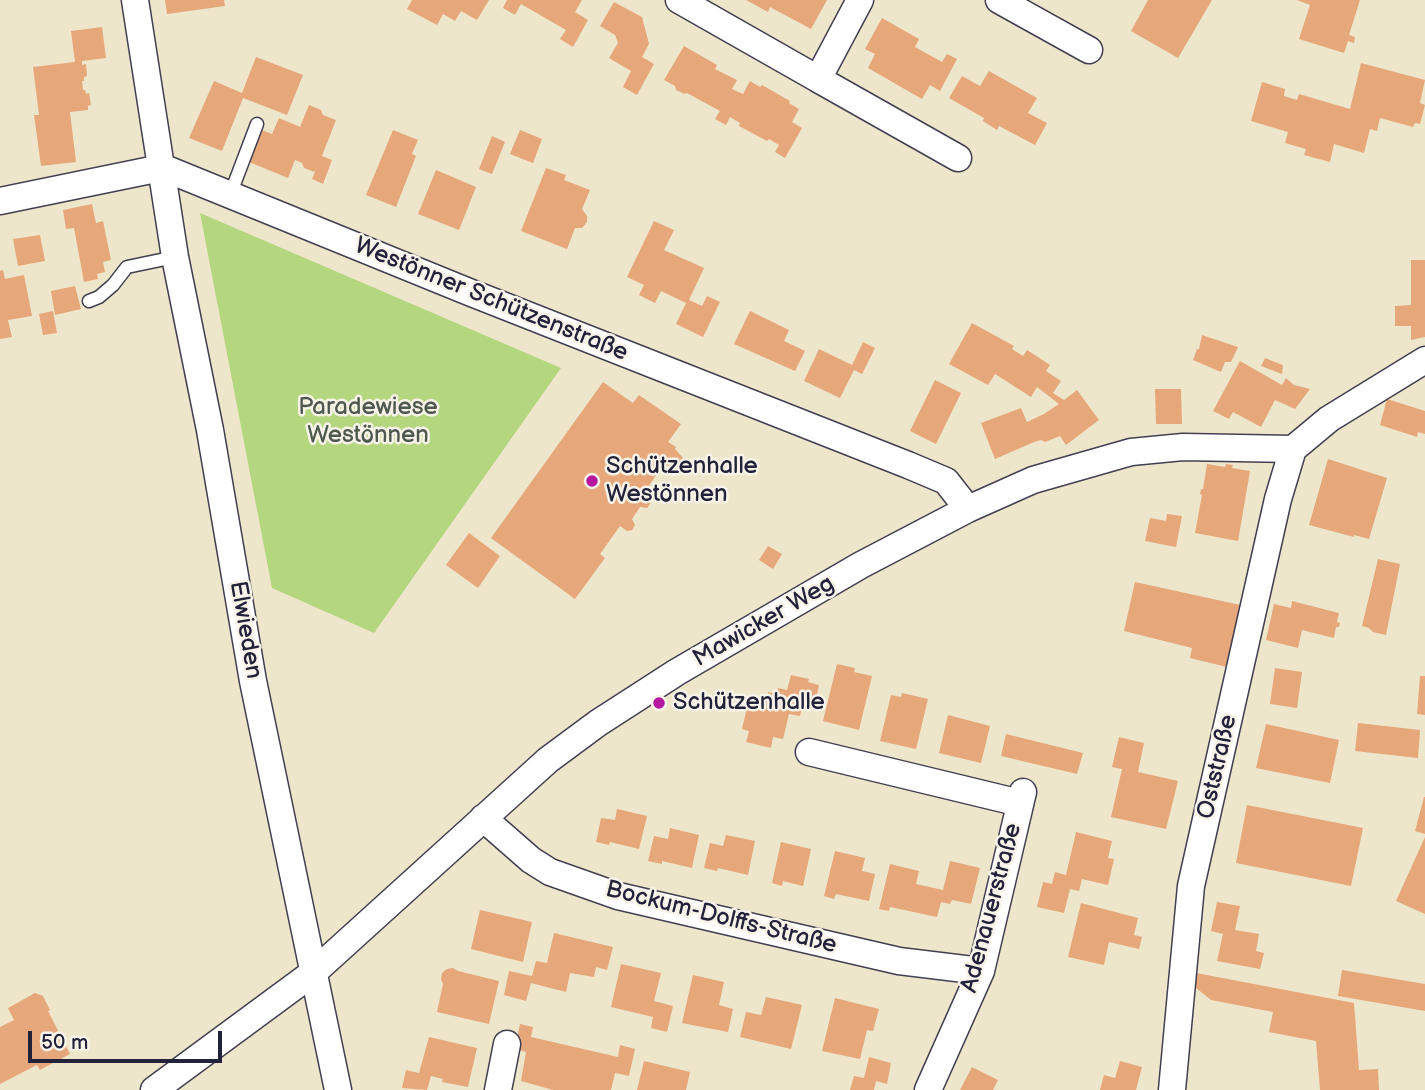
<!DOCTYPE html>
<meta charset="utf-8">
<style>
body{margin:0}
#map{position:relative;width:1425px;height:1090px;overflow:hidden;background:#eee6cb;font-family:"Balsamiq Sans",sans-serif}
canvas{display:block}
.scale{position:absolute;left:28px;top:1031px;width:194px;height:32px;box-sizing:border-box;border:4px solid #22223b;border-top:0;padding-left:9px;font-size:21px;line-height:24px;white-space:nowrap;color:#22223b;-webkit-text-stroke:5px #f7f3e8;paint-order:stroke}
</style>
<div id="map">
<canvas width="1425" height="1090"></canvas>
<div class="scale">50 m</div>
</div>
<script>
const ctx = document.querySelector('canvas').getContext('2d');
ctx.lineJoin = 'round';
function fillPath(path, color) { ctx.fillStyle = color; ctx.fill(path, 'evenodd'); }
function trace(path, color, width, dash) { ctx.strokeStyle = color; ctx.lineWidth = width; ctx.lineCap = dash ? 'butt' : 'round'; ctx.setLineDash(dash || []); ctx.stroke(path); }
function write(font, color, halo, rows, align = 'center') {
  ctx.font = font + ' "Balsamiq Sans",sans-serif'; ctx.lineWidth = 5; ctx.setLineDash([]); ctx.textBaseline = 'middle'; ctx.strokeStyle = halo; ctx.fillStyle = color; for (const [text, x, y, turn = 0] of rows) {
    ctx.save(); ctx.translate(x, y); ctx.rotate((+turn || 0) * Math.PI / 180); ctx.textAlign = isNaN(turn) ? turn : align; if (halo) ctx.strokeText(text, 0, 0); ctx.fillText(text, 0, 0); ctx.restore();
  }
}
fillPath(new Path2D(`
 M200,213L561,368L374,633L272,588Z`), '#b4d67e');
fillPath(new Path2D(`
 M165,0H224L225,6L167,14Z
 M412,0H489L477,20L461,11L455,21L443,14L437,25L407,9Z
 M507,0H582L575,12L588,20L573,47L560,39L566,30L521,4L515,15L503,8Z
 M746,0H827L811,29L770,7L768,12Z
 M1148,0H1212L1178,58L1131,31Z
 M1297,0H1360L1349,35L1355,37L1354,43L1348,41L1344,53L1299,39L1310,5Z
 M614,2L642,17L649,44L642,57L654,64L637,95L623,87L631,71L609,58L618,43L615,35L600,26Z
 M882,18L919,39L915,47L942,62L947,54L957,59L940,91L930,85L922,99L868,68L875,54L865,49Z
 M102,27L106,58L82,61V65L86,64L87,76L84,77V81H82L83,90H85L86,94L89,93L91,105L88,106V110L70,112L76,162L41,166L34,115H39L33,67L75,62L71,31Z
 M684,46L717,65L715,69L737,80L732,89L743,94L750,81L760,87L762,85L790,101L789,103L799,109L792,122L802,128L785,158L775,152L779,145L769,139L767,141L739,126L740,123L730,117L726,125L715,119L720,111L687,93L684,94L676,90L675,86L664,80Z
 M256,57L303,75L287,115L243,98L222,151L189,138L214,81L242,93Z
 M1361,63L1425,80L1420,103L1425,105L1420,124L1415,123L1413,127L1380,118L1377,131L1370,129L1364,153L1334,144L1330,162L1304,155L1306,149L1285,143L1288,132L1251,121L1262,82L1285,89L1284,96L1297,100L1299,94L1350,109Z
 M989,71L1037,98L1028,113L1047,123L1035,145L999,126L997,130L983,121L984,118L949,98L962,76L980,86Z
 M309,105L321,110L323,115L336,120L322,156L332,160L323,184L312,179L315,172L304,168L302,163L295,160L288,178L249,162L262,130L272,134L279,118L300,127Z
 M393,130L418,140L412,154L416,156L396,207L366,195Z
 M520,130L542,139L533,163L510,154Z
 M492,136L505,142L492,174L479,169Z
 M546,168L566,175L564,180L590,190L582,209L587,216V222L582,228H575L567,249L521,231Z
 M436,170L476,187L459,230L418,214Z
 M92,204L96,223L103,221L111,260L103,262L105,272L97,274L98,279L84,282L74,228L66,229L63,210Z
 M654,221L674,230L664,250L704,268L689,300L702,306L707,296L720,302L703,337L676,324L686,303L661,291L655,303L639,295L644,285L627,277Z
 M40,235L45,261L18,266L13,239Z
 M1411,260H1425V337L1411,340V326H1395V306L1411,305Z
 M3,270L5,279L24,275L32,316L8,320L12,337L0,339V271Z
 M75,286L81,309L55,315L51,291Z
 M53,311L57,333L43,335L39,314Z
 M750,311L789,330L784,341L805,351L795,371L734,344Z
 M972,323L1014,346L1012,349L1023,356L1027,350L1050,365L1046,371L1061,381L1053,393L1064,400L1077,390L1099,420L1066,445L1060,436L1045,442L1041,440L1034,442L995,459L981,423L1021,408L1027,422L1044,414L1059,404L1037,387L1031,397L995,374L988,385L949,364Z
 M1202,335L1238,347L1231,362H1225L1221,372L1193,360L1197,349H1199Z
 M863,342L875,348L862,374L854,370L840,398L804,381L819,349L852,365Z
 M1265,358L1283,365L1282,374L1261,366Z
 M1240,361L1282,385L1286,378L1294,385L1310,389L1295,409L1275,400L1261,427L1233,412L1229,419L1213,411Z
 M935,380L961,393L936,444L910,431Z
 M603,382L633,403L639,395L681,424L668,442L676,447L675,449L683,458L675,469L664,464L643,494L650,499V504L647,508L640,507L632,519L635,525L632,530L627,531L620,526L600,554L605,558L575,599L491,538Z
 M1155,389H1181L1182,424H1156Z
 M1387,399L1425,411V434L1418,432L1417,437L1380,425Z
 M1328,459L1387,478L1369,539L1354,535V537L1309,525Z
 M1207,464L1225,467L1226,464L1233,465L1232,468L1250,471L1238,541L1195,533L1202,495L1200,494L1201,489H1203Z
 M1167,514L1182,516L1176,547L1145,541L1150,518L1166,521Z
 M469,533L500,556L478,588L446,565Z
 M768,546L782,554L773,569L759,560Z
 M1378,559L1400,564L1386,635L1373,632L1369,628L1362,626Z
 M1135,582L1245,606L1231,668L1190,658L1192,648L1124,631Z
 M1292,601L1339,613L1337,622L1340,623L1339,627H1336L1334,638L1302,630L1298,648L1266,640L1274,604L1291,608Z
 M837,664L855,668L854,672L872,676L859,730L823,721Z
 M1275,668L1302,672L1297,708L1270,704Z
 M791,675L809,679L808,682L819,685L814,710L802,707L800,716L789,714L783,739L773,737L771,748L746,742L749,731L742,729L748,703L765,707L768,692L777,694L778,688L787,690Z
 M1420,676H1425V715L1417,714Z
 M902,693L928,699L916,749L880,741L891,695L901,697Z
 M948,715L990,726L981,763L939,753Z
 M1358,723L1420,730L1418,758L1355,751Z
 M1266,724L1339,740L1330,783L1256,768Z
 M1006,734L1083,753L1077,774L1001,756Z
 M1119,737L1144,743L1138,772L1178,781L1166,829L1111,817L1122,769L1112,767Z
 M1424,797H1425V834L1415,831Z
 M1247,805L1363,828L1351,886L1236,863Z
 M617,809L647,816L639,849L610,842L609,845L596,842L601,818L615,820Z
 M670,828L699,835L692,868L662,861V864L648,861L654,836L668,839Z
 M1076,832L1112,841L1108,858L1114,859L1108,885L1082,879L1079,891L1070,889L1064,913L1037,907L1043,882L1052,884L1055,872L1066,875Z
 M726,835L755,841L748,875L718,868L717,871L704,868L710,843L723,846Z
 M1425,837V914L1396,901Z
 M781,842L811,849L803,886L783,881L782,886L772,883Z
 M835,851L865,858L862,871L875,874L869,901L836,894L834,899L824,896Z
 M950,861L980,868L971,904L952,900L950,904L941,902L937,917L890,907L889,911L879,909L890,864L919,871L916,884L943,890Z
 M1217,902L1240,906L1235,930L1259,934L1256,951L1264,953L1260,969L1217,961L1223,934L1211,931Z
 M1081,903L1138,918L1134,935L1142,937L1139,949L1109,942L1104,965L1068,957Z
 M480,910L532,922L523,962L471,949Z
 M554,933L613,947L607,970L596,967L594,977L570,973L566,992L531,983L526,1001L504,995L509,971L532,976L536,961L547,963Z
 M621,964L661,973L654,1001L673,1006L667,1032L651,1028L653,1017L611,1007Z
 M453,968L458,971L499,981L489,1024L437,1012L443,984L441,979L442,973L447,969Z
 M1342,970L1425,984V1011L1338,996Z
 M1196,973L1354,1003L1359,1070L1378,1069L1379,1090H1320L1316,1041L1269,1032L1273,1012L1211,1000L1196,988Z
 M693,975L724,982L719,1005L733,1009L728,1032L682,1023Z
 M35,993L43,996L50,1010L48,1011L70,1054L40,1070L37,1065L0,1084V1027L14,1020L8,1008Z
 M766,997L802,1005L791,1049L740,1037L746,1012L761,1015Z
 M835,998L879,1009L873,1031L867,1030L860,1059L822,1051Z
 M520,1024L533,1027L531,1037L618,1057L620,1045L635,1049L629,1076L615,1073L611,1090H553L521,1081L526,1052L515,1049Z
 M429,1037L477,1048L468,1087L442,1082L443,1079L431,1076L427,1090L402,1088L406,1070L419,1073Z
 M869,1057L891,1063L887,1084L876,1081L874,1090H850L854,1076L864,1078Z
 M644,1061L690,1072L686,1090H637Z
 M1120,1061L1142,1067L1136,1090H1100L1104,1075L1115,1078Z
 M972,1067L998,1080L993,1090H960Z`), '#e6a77a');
const lane = new Path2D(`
 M230,195L257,124
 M89,301L99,297L113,285L127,267L175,257`);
const street = new Path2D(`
 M135,0L175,257L210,430L253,681L338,1090
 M679,0L818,79L860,0
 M999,0L1089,50
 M818,79L958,158
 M0,201L161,168L169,170L469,292L908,465L946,481L968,509
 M809,752L1020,803
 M483,818L531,860L550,872L618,896L899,961L981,971
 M154,1090L314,972L548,760L598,723L677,672L861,565L968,509L1033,480L1131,452L1183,447L1293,449L1329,419L1425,360
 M498,1090L507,1044
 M928,1090L981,971L1023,792
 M1172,1090L1191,886L1278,499L1293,449`);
trace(lane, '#413f51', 15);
trace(street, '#413f51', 29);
trace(lane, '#fff', 12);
trace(street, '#fff', 26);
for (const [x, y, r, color] of [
 [592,481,7,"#b5179e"],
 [659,703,7,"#b5179e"]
]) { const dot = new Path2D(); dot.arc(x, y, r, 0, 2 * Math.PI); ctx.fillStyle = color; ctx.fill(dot); trace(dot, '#f7f3e8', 2.5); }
write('24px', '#22223b', '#f7f3e8', [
 ["Westönner Schützenstraße",491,300,22],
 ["Mawicker Weg",764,622,-30],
 ["Elwieden",245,630,80],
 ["Oststraße",1218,767,-77],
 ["Adenauerstraße",992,908,-75],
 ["Bockum-Dolffs-Straße",721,918,14]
]);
write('24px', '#4e584f', '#f7f3e8', [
 ["Paradewiese",368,408],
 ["Westönnen",368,436]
]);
write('24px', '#22223b', '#f7f3e8', [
 ["Schützenhalle",606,467],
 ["Westönnen",606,495],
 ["Schützenhalle",673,703]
], 'left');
</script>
